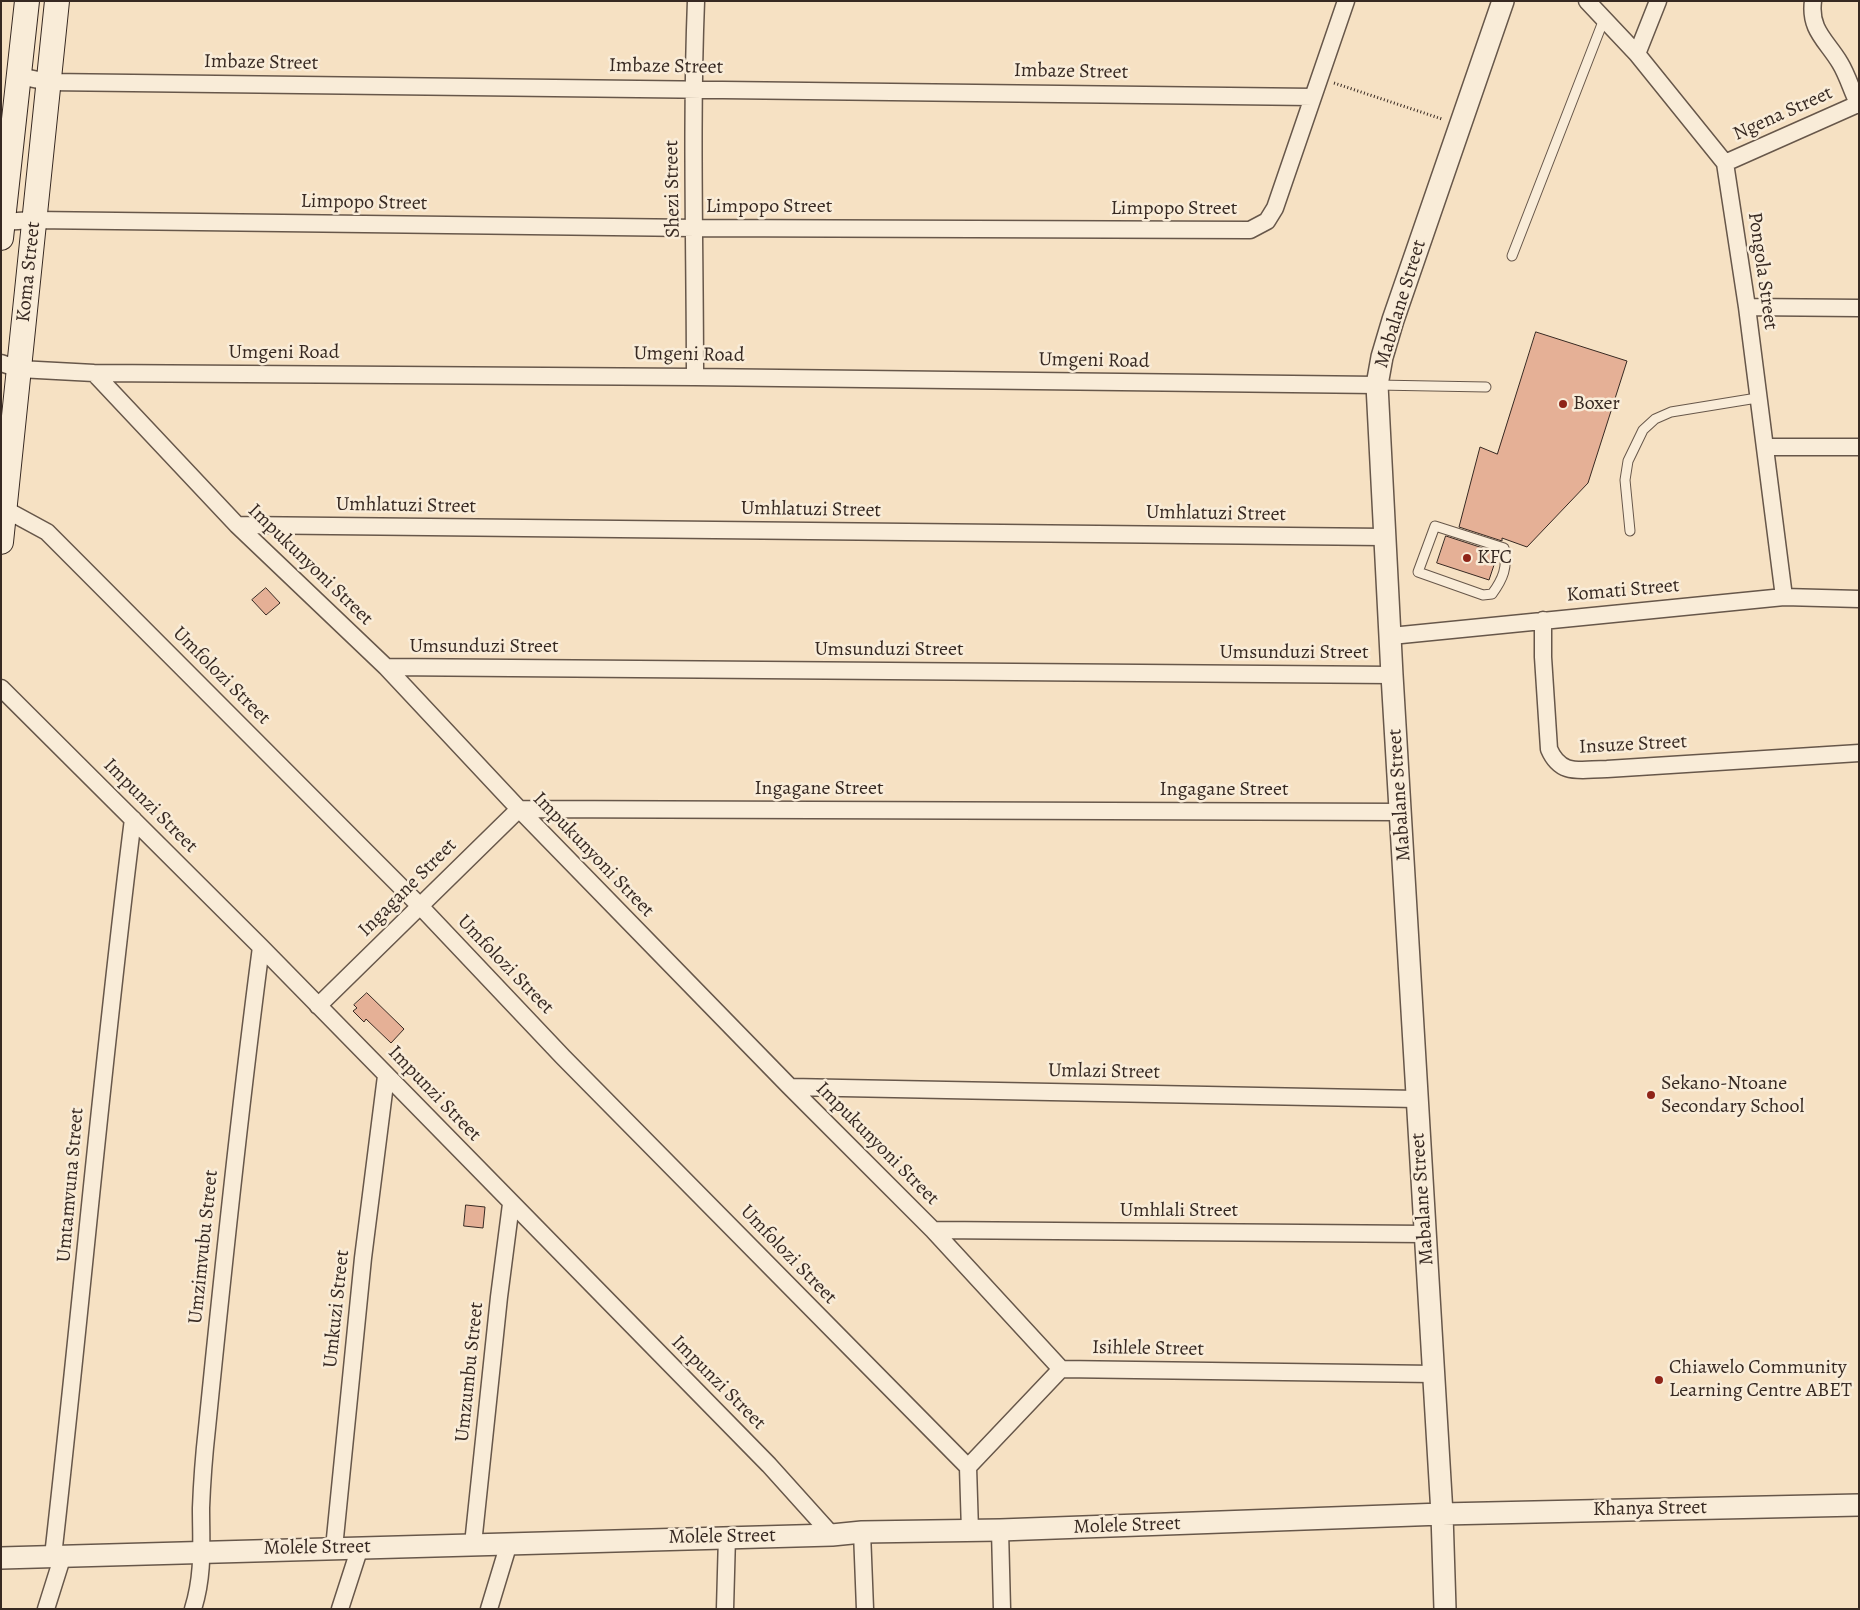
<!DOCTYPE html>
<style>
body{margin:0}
#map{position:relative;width:1860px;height:1610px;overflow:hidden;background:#f6e1c3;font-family:Alegreya,serif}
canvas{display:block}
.frame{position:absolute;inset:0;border:2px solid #372922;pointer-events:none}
</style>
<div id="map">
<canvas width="1860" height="1610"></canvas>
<div class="frame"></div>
</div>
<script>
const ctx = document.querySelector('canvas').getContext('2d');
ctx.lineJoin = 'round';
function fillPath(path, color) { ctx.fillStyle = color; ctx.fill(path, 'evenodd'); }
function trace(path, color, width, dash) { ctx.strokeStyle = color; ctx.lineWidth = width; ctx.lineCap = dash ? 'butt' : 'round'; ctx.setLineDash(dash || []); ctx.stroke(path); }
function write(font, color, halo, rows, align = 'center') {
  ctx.font = font + ' Alegreya,serif'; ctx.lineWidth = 5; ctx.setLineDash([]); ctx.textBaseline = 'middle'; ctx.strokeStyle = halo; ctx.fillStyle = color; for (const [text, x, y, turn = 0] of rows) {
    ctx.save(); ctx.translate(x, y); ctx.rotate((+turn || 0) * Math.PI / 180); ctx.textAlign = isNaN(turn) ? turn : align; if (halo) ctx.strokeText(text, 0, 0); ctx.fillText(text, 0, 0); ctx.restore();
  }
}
const building = new Path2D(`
 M1536,332L1627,361L1588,483L1527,547L1502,538V541L1459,527L1480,447L1497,454Z
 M1446,536L1498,553L1489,580L1437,563Z
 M266,588L280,603L266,615L252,600Z
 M367,993L404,1029L391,1043L366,1019L364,1022L353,1011L357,1008L354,1005Z
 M466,1205L485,1207L483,1228L464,1226Z`);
fillPath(building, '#e5b096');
trace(building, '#372922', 1);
const service = new Path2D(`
 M1512,256L1604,19
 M1377,385L1486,387
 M1435,526L1504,548C1508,567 1503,579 1492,594L1483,595L1418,572Z
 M1630,531L1625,480L1628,461L1643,430L1655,419L1671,412L1757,398`);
const minor = new Path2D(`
 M1587,1L1637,54L1725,163L1747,307L1784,597
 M1813,1C1809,30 1827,41 1840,63C1848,76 1852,92 1859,105
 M1637,54L1658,1
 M19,76L48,82L1313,97
 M1725,163L1858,104
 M1,222L34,220L695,228L1250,230L1267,221L1275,208L1346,1
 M1747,307L1859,308
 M1,363L19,369L94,373L695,377L1377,385
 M94,373L237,525L386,667L519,809L790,1087L933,1230L1061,1369
 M695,377C695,251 691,126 696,1
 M1765,447H1859
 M1,507L47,532L420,906L563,1057L968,1467
 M237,525L1384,537
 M1543,620V657L1549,749C1561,777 1581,769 1607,769L1859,753
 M1391,636L1784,597L1859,599
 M386,667L1392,675
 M1,688L261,947L769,1465L832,1535
 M318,1006L519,809L1401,812
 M790,1087L1416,1099
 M933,1230L1425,1234
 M1000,1530L1002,1609
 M970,1531L968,1467L1061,1369L1434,1374
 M862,1532L865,1609
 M473,1544L499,1297L511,1204
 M334,1548L363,1258L386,1076
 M53,1556C81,1310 102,1064 133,819
 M46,1609L63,1555
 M193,1609C204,1574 201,1543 201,1508C202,1481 204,1455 207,1428C223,1268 240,1107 261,947
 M340,1609L360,1547
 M489,1609L509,1543
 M725,1609L727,1536`);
const tertiary = new Path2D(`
 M1,1558L832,1535L862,1532L1000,1530L1442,1514L1859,1505
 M1445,1609L1442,1514L1392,675L1377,385L1382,357L1393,320L1503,1`);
const secondary = new Path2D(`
 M1,238L27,1
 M1,542L57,1`);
trace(service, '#67574a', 11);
trace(minor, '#67574a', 19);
trace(tertiary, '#67574a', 24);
trace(secondary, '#372922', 26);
trace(new Path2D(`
 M1334,83L1442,119`), '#372922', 3, [1, 2.5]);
trace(service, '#f9ecd8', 9);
trace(minor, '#f9ecd8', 16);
trace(tertiary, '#f9ecd8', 21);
trace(secondary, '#f9ecd8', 24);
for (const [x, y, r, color] of [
 [1563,404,5,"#8f2418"],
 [1467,558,5,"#8f2418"],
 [1651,1095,5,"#8f2418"],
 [1659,1380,5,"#8f2418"]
]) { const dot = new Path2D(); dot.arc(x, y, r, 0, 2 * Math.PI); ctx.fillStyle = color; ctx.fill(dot); trace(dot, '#f9ecd8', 2); }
write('20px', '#372922', '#f9ecd8', [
 ["Imbaze Street",261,63,1],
 ["Imbaze Street",666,67,1],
 ["Imbaze Street",1071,72,1],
 ["Ngena Street",1783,114,-24],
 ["Shezi Street",673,189,-91],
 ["Limpopo Street",364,203,1],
 ["Limpopo Street",769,207],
 ["Limpopo Street",1174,209],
 ["Pongola Street",1762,271,82],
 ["Koma Street",29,272,-84],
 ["Mabalane Street",1401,304,-73],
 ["Umgeni Road",284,353],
 ["Umgeni Road",689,355,1],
 ["Umgeni Road",1094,361,1],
 ["Umhlatuzi Street",406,506,1],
 ["Umhlatuzi Street",811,510,1],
 ["Umhlatuzi Street",1216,514,1],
 ["Impukunyoni Street",310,565,44],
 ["Komati Street",1623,591,-5],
 ["Umsunduzi Street",484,647],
 ["Umsunduzi Street",889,650],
 ["Umsunduzi Street",1294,653],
 ["Umfolozi Street",221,676,45],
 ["Insuze Street",1633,745,-3],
 ["Ingagane Street",819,789],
 ["Ingagane Street",1224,790],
 ["Mabalane Street",1400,795,-94],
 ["Impunzi Street",150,806,45],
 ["Impukunyoni Street",593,855,46],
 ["Ingagane Street",408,888,-45],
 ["Umfolozi Street",505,965,46],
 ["Umlazi Street",1104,1072,1],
 ["Impunzi Street",434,1094,46],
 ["Impukunyoni Street",877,1144,45],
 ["Umtamvuna Street",71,1185,-85],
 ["Mabalane Street",1423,1199,-94],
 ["Umhlali Street",1179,1211],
 ["Umzimvubu Street",204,1247,-84],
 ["Umfolozi Street",788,1255,46],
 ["Umkuzi Street",337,1309,-84],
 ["Isihlele Street",1148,1349,1],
 ["Umzumbu Street",470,1372,-84],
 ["Impunzi Street",718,1383,45],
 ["Khanya Street",1650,1509,-1],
 ["Molele Street",1127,1526,-2],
 ["Molele Street",722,1537,-1],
 ["Molele Street",317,1548,-1]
]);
write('20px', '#372922', '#f9ecd8', [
 ["Boxer",1573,404],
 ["KFC",1477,558],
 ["Sekano-Ntoane",1661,1084],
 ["Secondary School",1661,1107],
 ["Chiawelo Community",1669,1368],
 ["Learning Centre ABET",1669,1391]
], 'left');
</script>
